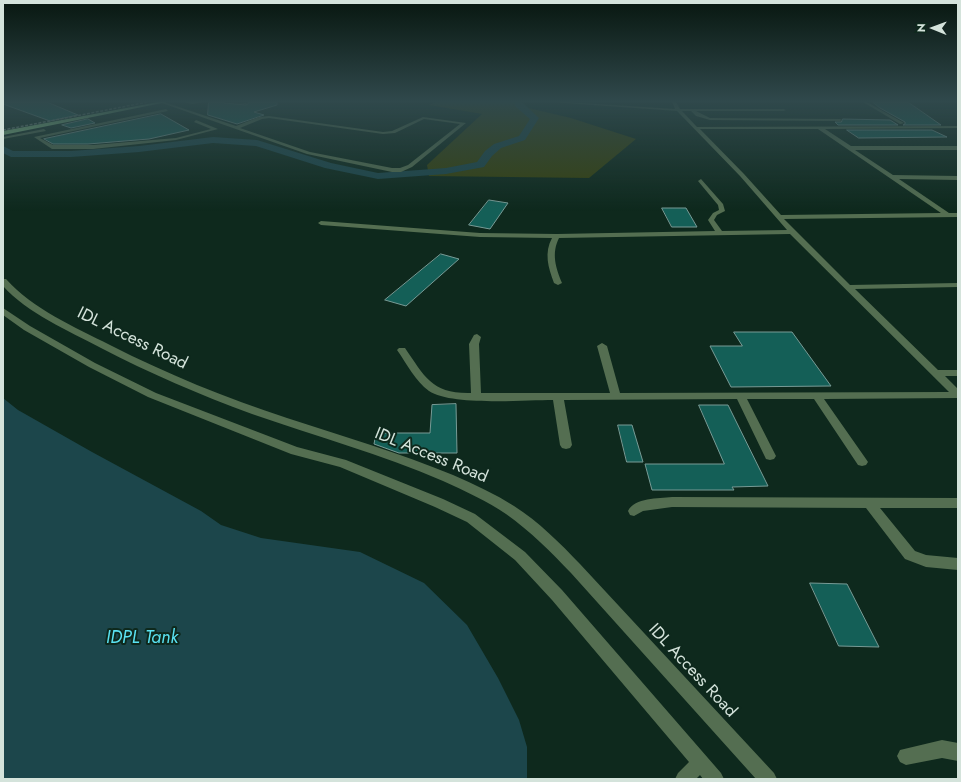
<!DOCTYPE html>
<style>
body{margin:0}
#map{position:relative;width:961px;height:782px;overflow:hidden;background:#0e291d;font-family:Jost,sans-serif}
canvas{display:block}
.frame{position:absolute;inset:0;border:4px solid #d4e3db;pointer-events:none}
.north{position:absolute;left:913px;top:8px;width:40px;height:40px;-webkit-text-stroke:3px #0e291d;paint-order:stroke;rotate:271deg;font-size:11px;font-weight:700;line-height:16px;text-align:center;color:#d4e3db}
.north::after{content:'';display:block;margin:auto;width:14px;height:18px;background:#d4e3db;clip-path:polygon(50% 0,100% 100%,50% 72%,0 100%)}
</style>
<div id="map">
<canvas width="961" height="782"></canvas>
<div class="frame"></div>
<div class="north">N</div>
</div>
<script>
const ctx = document.querySelector('canvas').getContext('2d');
ctx.lineJoin = 'round';
function fillPath(path, color) { ctx.fillStyle = color; ctx.fill(path, 'evenodd'); }
function trace(path, color, width, dash) { ctx.strokeStyle = color; ctx.lineWidth = width; ctx.lineCap = dash ? 'butt' : 'round'; ctx.setLineDash(dash || []); ctx.stroke(path); }
function write(font, color, halo, rows, align = 'center') {
  ctx.font = font + ' Jost,sans-serif'; ctx.lineWidth = 4; ctx.setLineDash([]); ctx.textBaseline = 'middle'; ctx.strokeStyle = halo; ctx.fillStyle = color; for (const [text, x, y, turn = 0] of rows) {
    ctx.save(); ctx.translate(x, y); ctx.rotate((+turn || 0) * Math.PI / 180); ctx.textAlign = isNaN(turn) ? turn : align; if (halo) ctx.strokeText(text, 0, 0); ctx.fillText(text, 0, 0); ctx.restore();
  }
}
fillPath(new Path2D(`
 M436,102H518L520,106L571,118L636,139L589,178L429,176L427,165L482,114L429,105Z`), '#36410d');
fillPath(new Path2D(`
 M3,398L18,410L92,452L201,511L221,525L261,538L360,552L424,583L467,625L498,678L519,720L527,747V779H3Z`), '#1c464b');
fillPath(new Path2D(`
 M514,102H522L539,118L525,140L501,148L492,156L484,167L446,174L378,179L325,168L256,146L213,143L139,152L71,157H11L3,153V146L13,151H71L139,146L213,137L257,140L331,163L378,173L446,168L477,162L485,151L494,144L519,136L530,119L516,107Z`), '#1c464b');
const building = new Path2D(`
 M3,102H47L78,115L50,121L3,104Z
 M209,102H223L224,103L246,105L249,103L248,102H277V105L254,112L264,115L237,124L208,115Z
 M873,102H908L941,125H903L905,124V122L880,108Z
 M161,114L189,130L149,139L88,144H53L44,139Z
 M88,119L95,123L71,128L62,125Z
 M843,119L890,120L898,125H838L835,122H841Z
 M847,130H932L947,137L859,138Z
 M489,200L508,203L490,229L469,225Z
 M662,208H686L697,227H672Z
 M441,254L459,259L406,306L385,300Z
 M734,332H792L831,386L731,387L710,346H742Z
 M456,404L457,453H399L374,444L376,433H430L432,405Z
 M699,405H728L768,486L732,487L734,490H652L645,464H724Z
 M618,425H632L643,462H627Z
 M810,583L847,584L879,647L839,646Z`);
fillPath(building, '#145f57');
trace(building, '#789b96', 1);
fillPath(new Path2D(`
 M159,102H164L236,126L259,117L269,116L383,132L392,131L423,117L466,123L412,167L401,172H392L307,154ZM269,118L383,134L395,133L424,119L460,124L408,165L400,168H392L310,152L240,128L262,119Z
 M183,102H204L192,104Z
 M224,102L248,103L246,104Z
 M551,102H567L675,109L672,102H676L680,109H784L786,110L784,111H696L710,118L840,119L842,120L840,121L710,120L696,116L691,111H682L697,127L958,126V128L825,129L851,146H958V150H855L893,175L958,176V180L899,179L949,213H958V217L784,219L850,285L958,283V287L855,289L938,370H958V376H945L958,389V398L824,399L866,459L868,462L866,465L862,466L858,465L814,399H747L776,456L774,459L770,460L766,459L737,399L564,400L572,445L570,448L566,449L562,448L560,445L553,400C525,400 451,406 429,391C415,381 407,364 397,350L399,348H405C425,377 432,394 471,393L469,344L474,335L477,334L481,337L479,344L481,393H610L597,346L602,343L607,346L620,393L949,392L790,234L559,238C551,254 556,268 562,283L558,285L554,283C548,267 544,253 552,238L480,237L321,225L318,223L321,221L480,233L557,234L715,231L708,220L713,213L719,210L718,205L698,181L701,179L723,204L725,211L717,215L714,220L722,231L787,230L740,176L677,111ZM700,129H818L941,213L781,215L744,174Z
 M863,102H867L904,123L900,124Z
 M166,109L168,111L40,138L53,145H93L176,138L211,129L194,122L196,120L218,129L176,140L93,149H52L34,137Z
 M44,129L46,131L3,139V137Z
 M3,279H6C33,309 74,327 110,345C167,374 226,398 287,418C343,436 399,453 453,475C474,484 495,494 514,506C539,522 560,543 580,564L774,773L777,779H756L571,573C551,552 530,531 506,514C487,501 465,491 443,481C381,454 315,436 252,414C200,395 149,373 101,348C69,331 27,313 3,286Z
 M3,308L30,326L95,363L156,393L297,447L346,460L443,499L475,514L525,552L562,590L721,773L724,779H703L700,775L696,779H675L678,773L689,762L552,600L515,560L467,522L435,507L340,467L291,454L148,397L89,367L24,330L3,315Z
 M672,497L958,498V508H880L915,551L926,555L958,558V570L926,567L905,559L866,508L672,507L643,511L634,516L630,515L628,511C635,497 658,499 672,497Z
 M942,740L958,743V761L942,758L906,765L900,762L897,756L900,750Z`), '#546e51');
fillPath(new Path2D(`
 M158,102H167L3,135V131Z`), '#96d790');
trace(new Path2D(`
 M3,130L148,102`), '#7d9187', 1.5, [3, 1.5]);
const sky = ctx.createLinearGradient(0, 0, 0, 211);
sky.addColorStop(0, '#081710');
sky.addColorStop(0.48, '#30494c');
sky.addColorStop(1, '#30494c00');
ctx.fillStyle = sky;
ctx.fillRect(0, 0, 961, 211);
write('17px', '#d4e3db', '#0e291d', [
 ["IDL Access Road",132,339,26],
 ["IDL Access Road",431,456,22],
 ["IDL Access Road",692,671,47]
]);
write('italic 18px', '#5ae2f2', '#0e291d', [
 ["IDPL Tank",142,639]
]);
</script>
